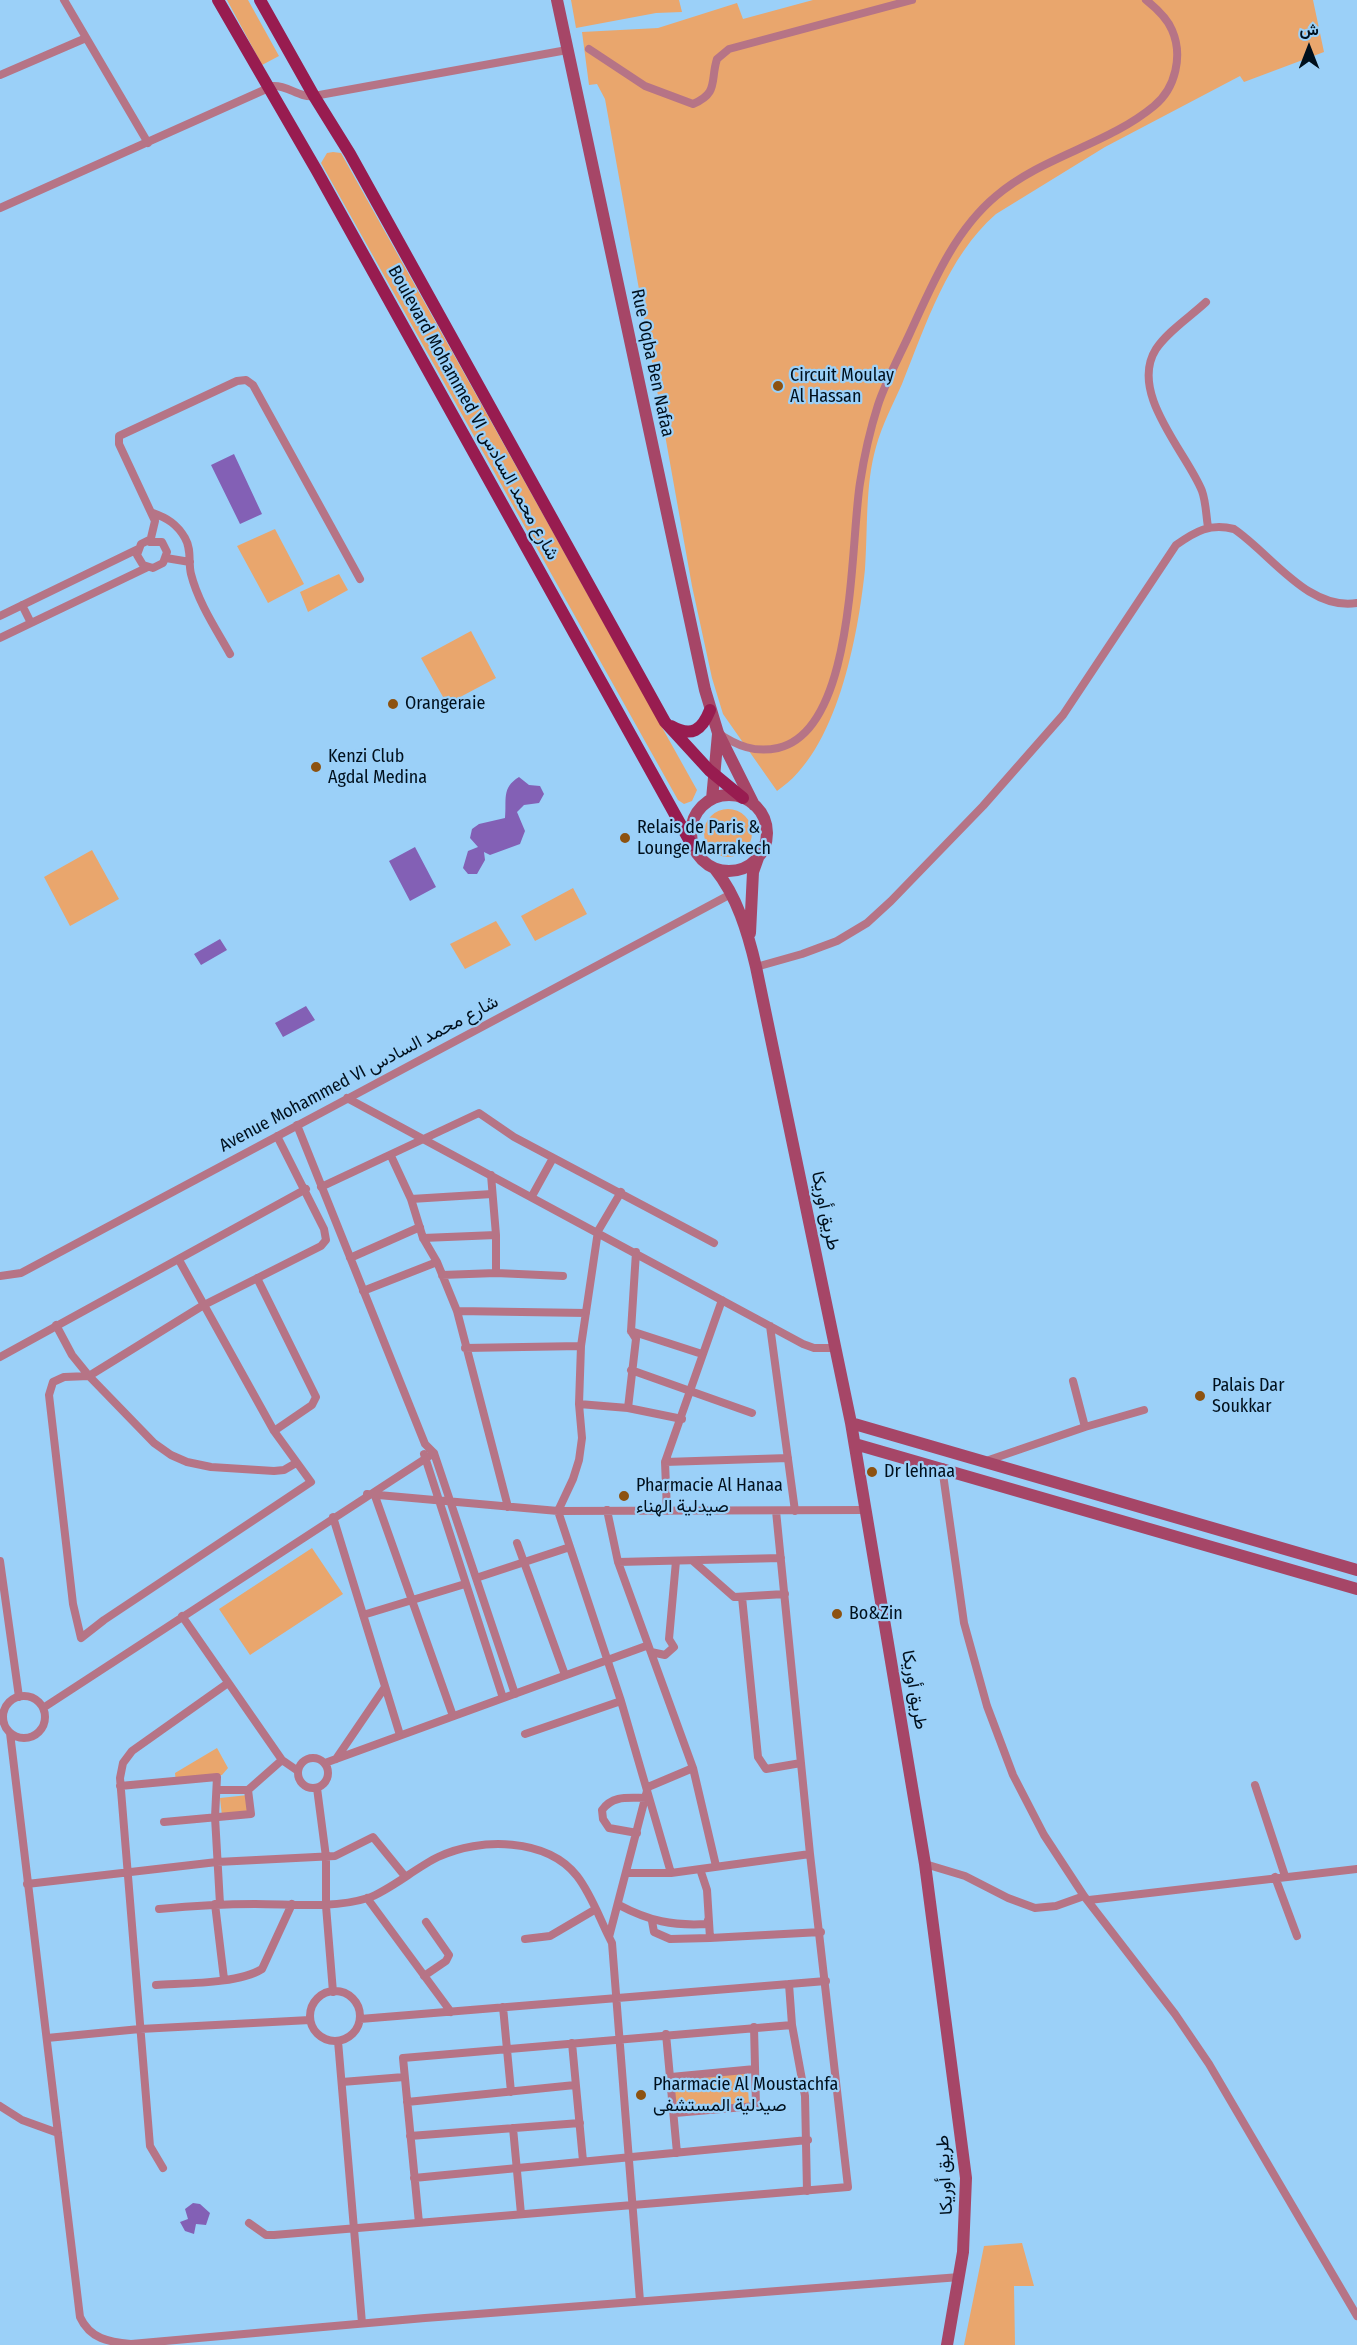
<!DOCTYPE html>
<meta charset="utf-8">
<style>
body{margin:0}
#map{position:relative;width:1357px;height:2345px;overflow:hidden;background:#9bd0f8;font-family:"Fira Sans Condensed",Vazirmatn,sans-serif}
canvas{display:block}
.north{position:absolute;left:1279px;top:18px;width:60px;height:60px;-webkit-text-stroke:4px #9bd0f8;paint-order:stroke;rotate:0deg;font-size:16px;font-weight:700;line-height:24px;text-align:center;color:#00101d}
.north::after{content:'';display:block;margin:auto;width:21px;height:27px;background:#00101d;clip-path:polygon(50% 0,100% 100%,50% 72%,0 100%)}
</style>
<div id="map">
<canvas width="1357" height="2345"></canvas>
<div class="north">ش</div>
</div>
<script>
const ctx = document.querySelector('canvas').getContext('2d');
ctx.lineJoin = 'round';
function fillPath(path, color) { ctx.fillStyle = color; ctx.fill(path, 'evenodd'); }
function trace(path, color, width, dash) { ctx.strokeStyle = color; ctx.lineWidth = width; ctx.lineCap = dash ? 'butt' : 'round'; ctx.setLineDash(dash || []); ctx.stroke(path); }
function write(font, color, halo, rows, align = 'center') {
  ctx.font = font + ' "Fira Sans Condensed",Vazirmatn,sans-serif'; ctx.lineWidth = 4.5; ctx.setLineDash([]); ctx.textBaseline = 'middle'; ctx.strokeStyle = halo; ctx.fillStyle = color; for (const [text, x, y, turn = 0] of rows) {
    ctx.save(); ctx.translate(x, y); ctx.rotate((+turn || 0) * Math.PI / 180); ctx.textAlign = isNaN(turn) ? turn : align; if (halo) ctx.strokeText(text, 0, 0); ctx.fillText(text, 0, 0); ctx.restore();
  }
}
fillPath(new Path2D(`
 M227,0H248L279,56L262,65Z
 M571,0H679L682,12L656,13L576,28Z
 M813,0H1313L1324,52L1244,82L1240,76L1105,147L996,214C947,257 926,325 902,384C893,404 882,425 876,447C865,485 868,529 865,569C858,637 837,752 777,791L723,714L712,678L692,586L605,99L597,84L589,85L582,32L658,28L737,3L743,19Z
 M333,152L341,153L697,790L692,801L684,804L678,800L321,163L327,153Z
 M275,529L304,584L268,603L237,546Z
 M339,574L348,590L308,612L300,592Z
 M471,631L496,678L447,704L421,658Z
 M704 833a24 24 0 1 1 48 0a24 24 0 1 1-48 0Z
 M92,850L119,899L70,926L44,877Z
 M573,888L587,914L535,941L521,916Z
 M496,921L511,945L465,969L450,944Z
 M312,1548L343,1594L250,1655L219,1609Z
 M217,1748L228,1768L222,1775L176,1782L175,1773Z
 M248,1795L249,1814L222,1816L220,1798Z
 M747,2073L749,2104L676,2110L673,2079Z
 M1022,2243L1034,2286H1014L1015,2345H964L984,2246Z`), '#e9a66d');
fillPath(new Path2D(`
 M234,454L262,514L240,524L211,465Z
 M519,777L529,785L540,786L544,794L539,803L524,805L517,812L525,831L520,844L490,855L484,852L485,860L477,874H468L463,868L468,851L478,847L470,838L472,829L479,824L505,818C507,800 501,788 519,777Z
 M415,847L436,887L410,901L389,861Z
 M220,939L227,950L201,965L194,954Z
 M306,1006L315,1020L283,1037L275,1023Z
 M193,2203L200,2204L210,2213L206,2225L196,2224L194,2234L185,2231L180,2222L188,2219L185,2209Z`), '#8360b5');
trace(new Path2D(`
 M64,0L148,143
 M589,49L645,86L693,104C719,93 710,81 717,59L729,49L912,0
 M0,75L86,38
 M0,208L273,86C288,85 299,98 314,96L567,50
 M1206,302C1190,317 1168,331 1156,349C1128,393 1187,453 1202,491C1206,502 1206,515 1208,527
 M153,513C167,518 177,524 185,538C192,550 188,562 191,574C198,602 216,629 230,654
 M151,539L150,542H162L167,552L163,563L153,568L143,565L137,555L141,544Z
 M150,542L155,521L119,444V436L237,381L246,380L253,385L360,579
 M166,558L190,562
 M22,605L31,623
 M0,616L138,549
 M0,638L148,567
 M718,733C737,746 755,753 778,748C856,730 850,545 860,483C864,457 870,430 878,405C886,381 899,357 910,333C932,285 954,231 996,196C1043,156 1107,145 1154,106C1176,88 1183,55 1172,30C1167,18 1156,8 1146,0
 M756,967L802,954L837,941L867,923L891,901L983,806L1063,715L1176,545C1196,531 1210,523 1234,529C1271,554 1308,611 1357,603
 M347,1098L803,1344L814,1348H836
 M297,1125L425,1444L434,1453L515,1694
 M391,1156L411,1199L423,1238L437,1262L457,1311L508,1507
 M321,1187L479,1113L514,1137L714,1243
 M621,1192L598,1231L581,1346L579,1404L582,1438L579,1460L573,1479L558,1511L621,1701L671,1873
 M532,1196L553,1158
 M411,1199L492,1194
 M423,1238L496,1235
 M350,1258L420,1227
 M179,1260L274,1431L311,1482L104,1620L81,1638L73,1604L49,1395L53,1382L64,1377L89,1376L154,1443L171,1455L187,1462L211,1467L274,1471L284,1470L296,1463
 M496,1273L563,1276
 M442,1275L496,1273V1235L491,1175
 M0,1276L21,1273L731,894
 M257,1278L316,1397L312,1405L274,1431
 M363,1291L437,1262
 M457,1311L586,1313
 M56,1325L72,1355L89,1376L202,1306L321,1246L326,1240L324,1229L277,1136
 M770,1326L795,1511
 M631,1331L702,1354
 M465,1348L581,1346
 M0,1357L306,1189
 M631,1370L752,1413
 M1073,1381L1085,1427
 M579,1404L628,1408L682,1419
 M628,1408L636,1339L631,1331L636,1252
 M424,1454L503,1698
 M986,1461L1085,1427L1144,1410
 M665,1462L788,1458
 M942,1467L964,1623L987,1706L1013,1775L1044,1835L1084,1896L1175,2014L1209,2064L1357,2316
 M367,1494L558,1511L865,1510
 M375,1496L453,1716
 M607,1510L618,1562L693,1768L716,1866
 M667,1511L665,1462L722,1300
 M333,1517L400,1735
 M517,1543L565,1675
 M0,1561L19,1697
 M693,1561L734,1597L785,1594
 M618,1562L781,1558
 M476,1578L570,1547
 M742,1597L758,1757L766,1769L801,1763
 M363,1615L465,1584
 M182,1616L282,1760L298,1771
 M651,1652L665,1655L674,1647L669,1639L676,1561
 M3 1717a21 21 0 1 1 42 0a21 21 0 1 1-42 0Z
 M43,1708L434,1453
 M10,1733L80,2317C90,2339 109,2342 131,2344L425,2318L960,2277
 M525,1734L621,1701
 M298 1773a15 15 0 1 1 30 0a15 15 0 1 1-30 0Z
 M336,1759L385,1687
 M325,1763L646,1646
 M1255,1785L1285,1876
 M120,1786L217,1777L215,1817L220,1904
 M317,1788L326,1857V1906L333,1992
 M218,1790H248L282,1760
 M164,1822L251,1814L248,1790
 M637,1833L609,1828L603,1819L602,1810C613,1795 628,1798 646,1798
 M925,1864L965,1876L1008,1898L1035,1908L1056,1906L1084,1896
 M700,1869L707,1890L710,1938L821,1932
 M627,1873H671L810,1854
 M1275,1877L1297,1936
 M27,1884L217,1862L335,1856L373,1837L404,1875
 M367,1898L451,2012
 M1089,1900L1357,1869
 M215,1904L224,1979
 M619,1905C649,1921 673,1926 707,1924L708,1920
 M159,1909C191,1906 223,1904 255,1904C292,1904 332,1909 368,1898C387,1892 417,1867 438,1857C480,1837 547,1838 577,1876C591,1894 599,1917 609,1937
 M652,1921L654,1932L670,1939L710,1938
 M525,1939L550,1936L596,1909
 M424,1976L446,1961L449,1955L426,1922
 M789,1984L792,2025L805,2096L807,2191
 M156,1985C185,1983 238,1984 262,1969L292,1904
 M310 2016a25 25 0 1 1 50 0a25 25 0 1 1-50 0Z
 M503,2007L511,2092
 M360,2019L826,1981
 M666,2034L677,2153
 M47,2038L140,2029L310,2020
 M338,2041L362,2323
 M572,2043L583,2161
 M671,2077L755,2069
 M342,2082L404,2077
 M407,2102L575,2085
 M0,2106L22,2120L58,2133
 M675,2113L756,2106L754,2027
 M513,2128L521,2214
 M410,2136L580,2123
 M163,2168L150,2146L120,1778L123,1763L132,1751L228,1683
 M414,2178L808,2140
 M249,2223L266,2235H274L848,2187L810,1854L776,1511
 M419,2223L403,2058L792,2025
 M640,2301L612,1943L609,1937L648,1787L693,1768`), '#b67486', 8);
trace(new Path2D(`
 M557,0L705,690L718,733L754,805
 M691 833a38 38 0 1 1 76 0a38 38 0 1 1-76 0Z
 M712,799L718,734
 M715,869C737,896 748,933 756,967L851,1423L925,1864L966,2178L963,2252L947,2345
 M750,933L753,872L758,858
 M851,1423L1357,1570
 M855,1444L1357,1589`), '#a64667', 12);
trace(new Path2D(`
 M218,0L317,171L692,845
 M260,0L314,96L350,154L665,722L709,770L743,798
 M671,726C692,738 702,730 710,710`), '#981c50', 12);
for (const [x, y, r, color] of [
 [778,386,6,"#8d5210"],
 [393,704,6,"#8d5210"],
 [316,767,6,"#8d5210"],
 [625,838,6,"#8d5210"],
 [1200,1396,6,"#8d5210"],
 [872,1472,6,"#8d5210"],
 [624,1496,6,"#8d5210"],
 [837,1614,6,"#8d5210"],
 [641,2095,6,"#8d5210"]
]) { const dot = new Path2D(); dot.arc(x, y, r, 0, 2 * Math.PI); ctx.fillStyle = color; ctx.fill(dot); trace(dot, '#9bd0f8', 2); }
write('18px', '#00101d', '#9bd0f8', [
 ["Rue Oqba Ben Nafaa",652,363,78],
 ["Boulevard Mohammed VI شارع محمد السادس",473,413,61],
 ["Avenue Mohammed VI شارع محمد السادس",359,1074,-28],
 ["طريق أوريكا",825,1211,78],
 ["طريق أوريكا",914,1690,80],
 ["طريق أوريكا",945,2175,-93]
]);
write('18px', '#00101d', '#9bd0f8', [
 ["Circuit Moulay",790,376],
 ["Al Hassan",790,397],
 ["Orangeraie",405,704],
 ["Kenzi Club",328,757],
 ["Agdal Medina",328,778],
 ["Relais de Paris &",637,828],
 ["Lounge Marrakech",637,849],
 ["Palais Dar",1212,1386],
 ["Soukkar",1212,1407],
 ["Dr lehnaa",884,1472],
 ["Pharmacie Al Hanaa",636,1486],
 ["صيدلية الهناء",636,1507],
 ["Bo&Zin",849,1614],
 ["Pharmacie Al Moustachfa",653,2085],
 ["صيدلية المستشفى",653,2106]
], 'left');
</script>
